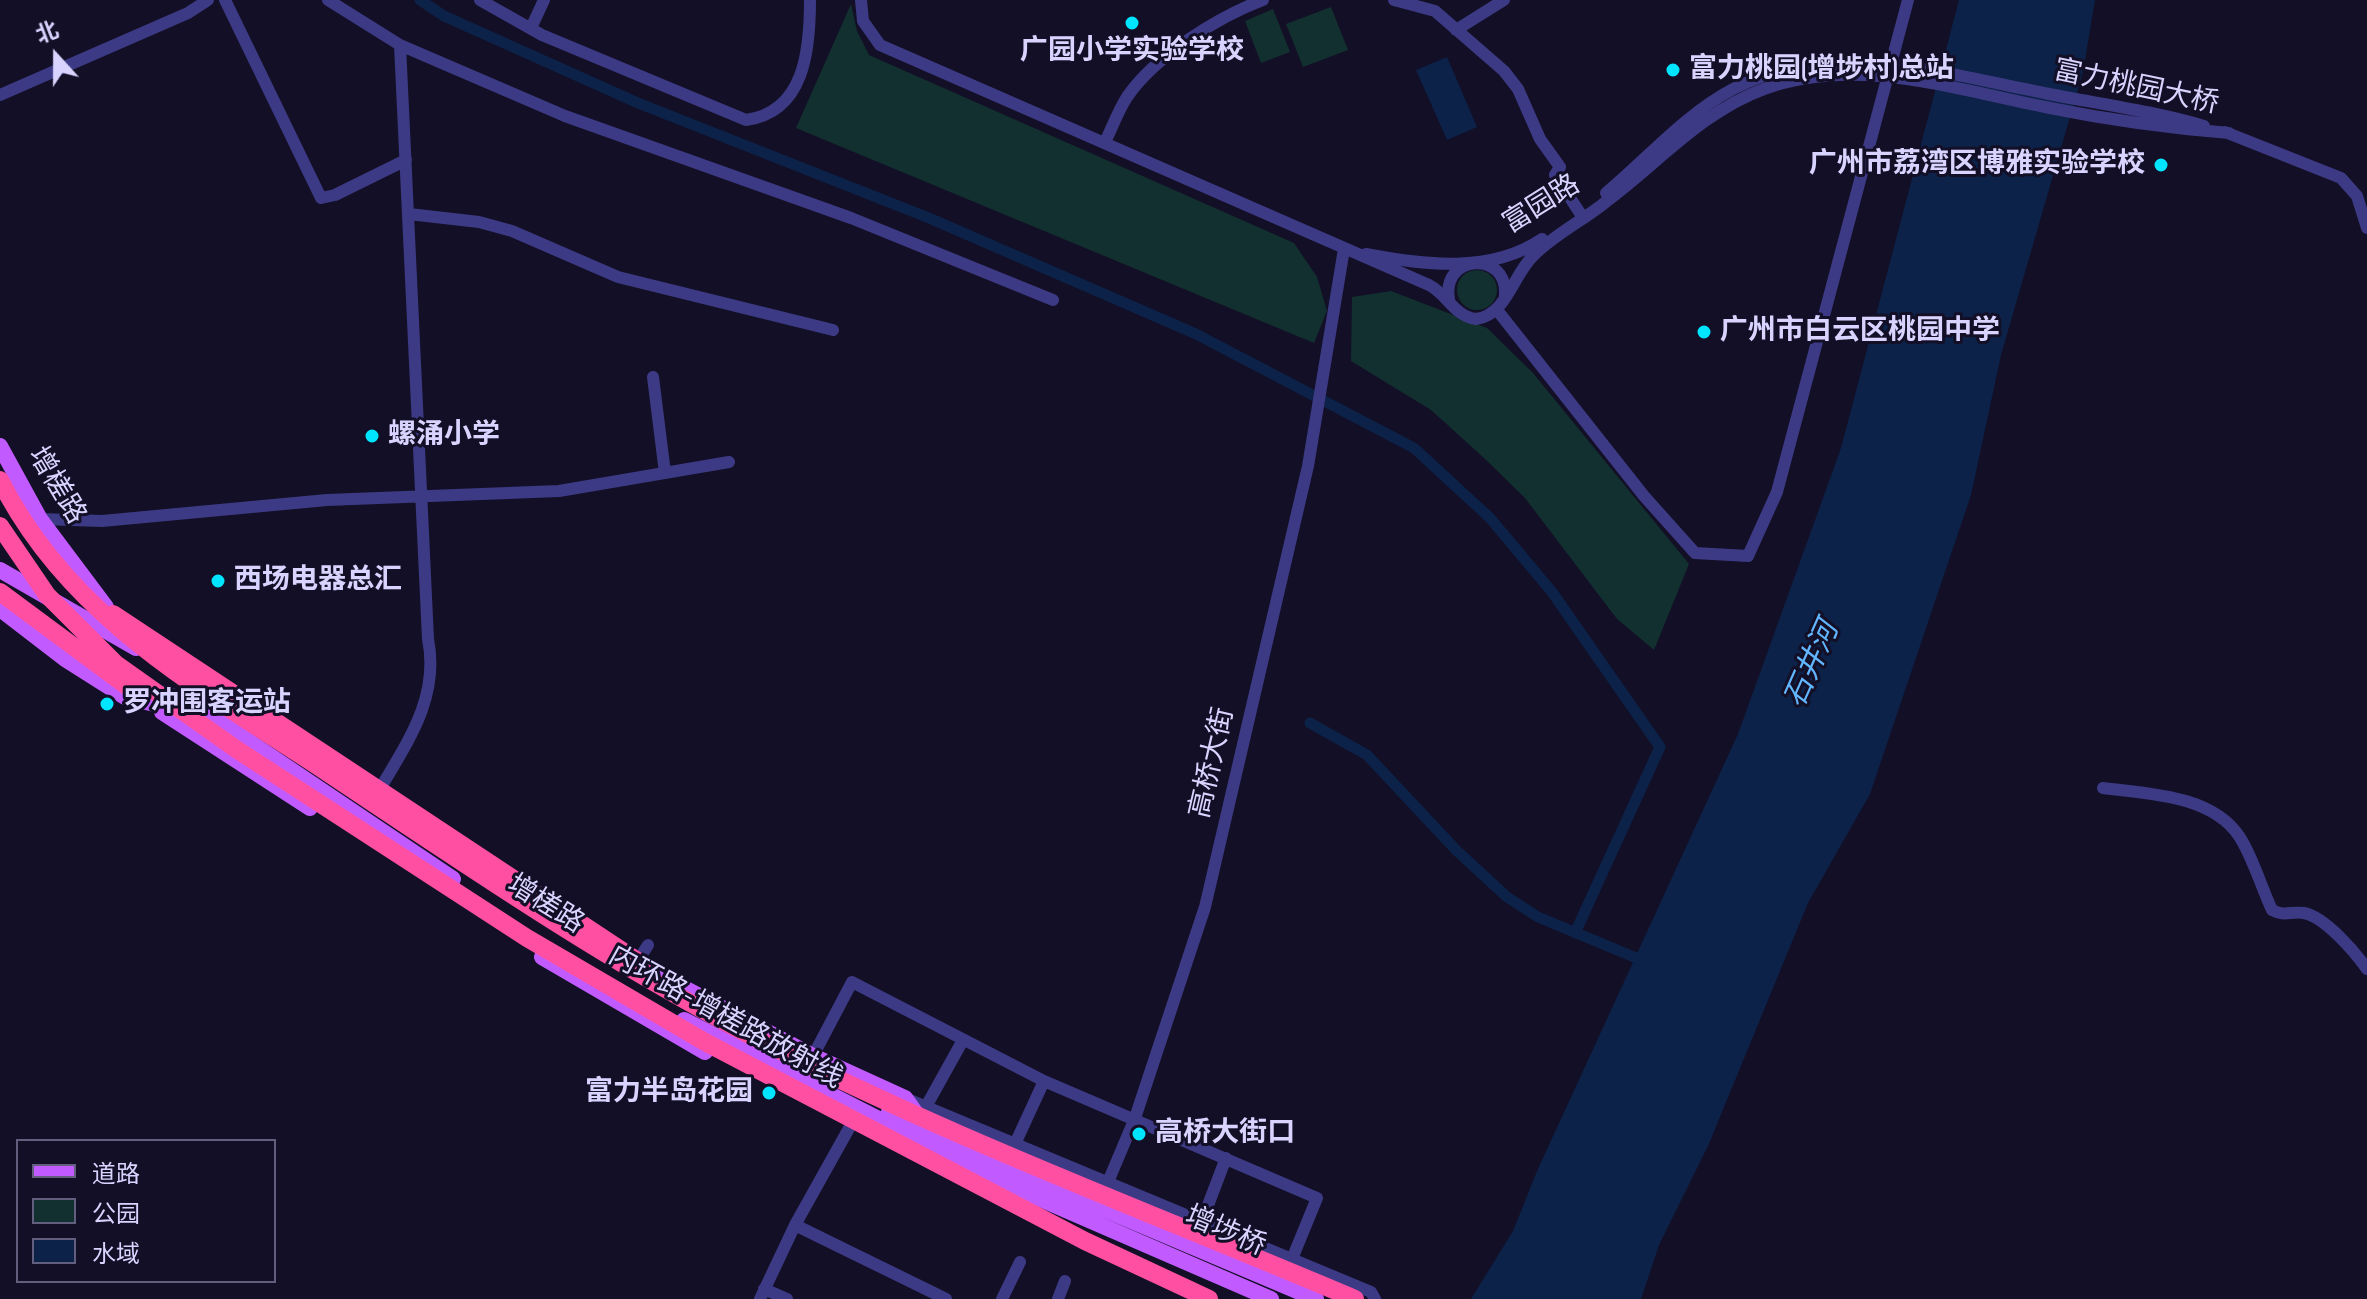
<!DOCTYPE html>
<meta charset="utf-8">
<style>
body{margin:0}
#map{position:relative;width:2367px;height:1299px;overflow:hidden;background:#130f26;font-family:"Sofia Sans Condensed","Noto Sans SC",sans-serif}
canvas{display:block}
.legend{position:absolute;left:16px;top:1139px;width:260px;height:144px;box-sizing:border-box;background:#130f26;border:2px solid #625e7d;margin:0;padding:10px 14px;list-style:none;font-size:24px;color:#d9d4ff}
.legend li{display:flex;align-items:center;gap:16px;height:40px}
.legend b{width:40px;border:2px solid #625e7d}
.north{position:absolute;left:16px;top:16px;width:80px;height:80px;-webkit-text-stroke:6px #130f26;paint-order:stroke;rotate:339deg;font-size:22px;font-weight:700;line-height:32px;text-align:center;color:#d9d4ff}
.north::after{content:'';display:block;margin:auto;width:28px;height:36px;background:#d9d4ff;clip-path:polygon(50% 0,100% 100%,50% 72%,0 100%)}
</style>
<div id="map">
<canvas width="2367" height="1299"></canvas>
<ul class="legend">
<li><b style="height:10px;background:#c25bff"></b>道路</li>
<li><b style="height:22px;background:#12302f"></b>公园</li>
<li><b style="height:22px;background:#0c2248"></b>水域</li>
</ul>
<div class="north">北</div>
</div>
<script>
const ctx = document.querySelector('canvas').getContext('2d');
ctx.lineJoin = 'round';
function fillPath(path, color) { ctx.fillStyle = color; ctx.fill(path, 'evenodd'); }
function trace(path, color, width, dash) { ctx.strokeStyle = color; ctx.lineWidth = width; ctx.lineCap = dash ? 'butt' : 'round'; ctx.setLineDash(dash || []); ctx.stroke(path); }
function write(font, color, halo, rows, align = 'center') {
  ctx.font = font + ' "Sofia Sans Condensed","Noto Sans SC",sans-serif'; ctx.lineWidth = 6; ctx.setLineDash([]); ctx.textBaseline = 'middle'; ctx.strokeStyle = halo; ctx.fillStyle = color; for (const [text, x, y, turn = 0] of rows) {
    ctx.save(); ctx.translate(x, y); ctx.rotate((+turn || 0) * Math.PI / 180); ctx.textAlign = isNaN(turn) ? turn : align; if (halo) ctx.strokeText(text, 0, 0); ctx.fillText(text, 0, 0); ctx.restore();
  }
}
fillPath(new Path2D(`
 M851,4L857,31L869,55L1294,243L1317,277L1327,311L1314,343L796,128Z
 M1331,7L1348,50L1303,67L1286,24Z
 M1273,9L1290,52L1261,63L1245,21Z
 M1457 290a20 20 0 1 1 40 0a20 20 0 1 1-40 0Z
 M1391,291L1487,328L1533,373L1689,564L1654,650L1617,619L1525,498L1484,458L1431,410L1351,361L1352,297Z`), '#12302f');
fillPath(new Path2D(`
 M1959,0H2095L2083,72L2001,355L1971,495L1870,794L1808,903L1708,1146L1659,1245L1641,1299H1471L1513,1231L1537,1171L1738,734L1841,448Z
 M1447,57L1477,127L1447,140L1416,70Z`), '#0c2248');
trace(new Path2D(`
 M420,0L444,16L638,103L929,218L1196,334L1414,448L1490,518L1552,592L1660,747L1575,933
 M1310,723L1367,755L1456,850L1507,897L1538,917L1646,962`), '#0c2248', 11);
trace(new Path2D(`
 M225,0L321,198L335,195L406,160
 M328,0L400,45L565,116L851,218L1053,300
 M480,0L542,35L746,120C805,112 810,49 810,0
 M861,0L863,21L880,45L1429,285C1448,295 1454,316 1476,319C1507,315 1513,274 1534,255C1555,234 1584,220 1607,201C1658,163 1703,111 1764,89C1858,55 1956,90 2050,108C2109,120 2169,128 2229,133
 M1394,0L1435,11L1504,71L1518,89L1540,139L1560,167L1555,175L1580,213
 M531,28L544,0
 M1456,30L1504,0
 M0,95L188,13L208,0
 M2225,132L2341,178L2357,196L2367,228
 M1105,142C1112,128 1118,111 1127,97C1155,56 1218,17 1263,0
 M1606,193C1648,158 1684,115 1733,89C1833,37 1945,74 2049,94C2100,104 2153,111 2204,126
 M409,214L479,222L512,231L618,277L833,330
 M1366,254C1423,265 1491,274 1542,239
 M1449,299C1441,254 1508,250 1505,295
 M1497,310L1644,496L1695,553L1748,556L1777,492L1908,0
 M653,377L665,473
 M40,519L102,521L327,500L559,491L729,462
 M167,691L203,712
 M2103,788C2149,794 2211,795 2239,836C2253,857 2261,887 2272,910C2285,917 2290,911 2304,913C2325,917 2355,952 2367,969
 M377,794C406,744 440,699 428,639L400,45
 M634,967L648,945
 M813,1056L852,982L1044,1081L1317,1198L1292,1259L1299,1276
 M905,1098L1371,1292L1375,1299
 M923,1112L963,1040
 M1015,1144L1044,1081
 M1108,1182L1135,1118L1205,907L1308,466L1344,249
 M1202,1221L1226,1158
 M795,1225L946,1299
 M764,1289L787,1299
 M760,1299L795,1225L857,1114
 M1002,1299L1020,1262
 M1058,1299L1065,1281`), '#3d3a85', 12);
trace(new Path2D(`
 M0,446L40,519L106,607
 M0,570L136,648
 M0,609L65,659L125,697L214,718L453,879
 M162,712L310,808
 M542,957L705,1052
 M652,971L813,1056L905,1098L920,1119
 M684,1020L1008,1185L1271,1299
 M889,1112L985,1159L1316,1299`), '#c25bff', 16);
trace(new Path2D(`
 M0,480C69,618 201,689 325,771C462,862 597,955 742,1031C939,1134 1150,1212 1355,1299
 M0,526L47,595L116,664L236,749L527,938L705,1042L1085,1241L1209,1299
 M0,592L139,695
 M113,614L642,964`), '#ff4fa3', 18);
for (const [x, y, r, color] of [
 [1132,23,8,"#00e5ff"],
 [1673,70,8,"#00e5ff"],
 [2161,165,8,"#00e5ff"],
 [1704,332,8,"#00e5ff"],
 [372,436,8,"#00e5ff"],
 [218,581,8,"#00e5ff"],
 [107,704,8,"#00e5ff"],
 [769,1093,8,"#00e5ff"],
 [1139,1134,8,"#00e5ff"]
]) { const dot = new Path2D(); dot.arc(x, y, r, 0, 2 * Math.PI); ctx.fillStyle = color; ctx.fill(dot); trace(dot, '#130f26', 3); }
write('bold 28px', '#d9d4ff', '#130f26', [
 ["广园小学实验学校",1132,52,"center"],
 ["富力桃园(增埗村)总站",1689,70],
 ["广州市荔湾区博雅实验学校",2145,165,"right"],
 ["广州市白云区桃园中学",1720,332],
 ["螺涌小学",388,436],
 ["西场电器总汇",234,581],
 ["罗冲围客运站",123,704],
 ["富力半岛花园",753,1093,"right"],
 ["高桥大街口",1155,1134]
], 'left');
write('28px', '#d9d4ff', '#130f26', [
 ["富力桃园大桥",2136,88,12],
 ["富园路",1542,205,-32],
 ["增槎路",56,486,59],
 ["高桥大街",1213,763,-77],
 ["增槎路",545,905,32],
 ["内环路-增槎路放射线",725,1018,29],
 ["增埗桥",1225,1232,23]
]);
write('italic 30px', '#62b6ff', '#130f26', [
 ["石井河",1813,665,-66]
]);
</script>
